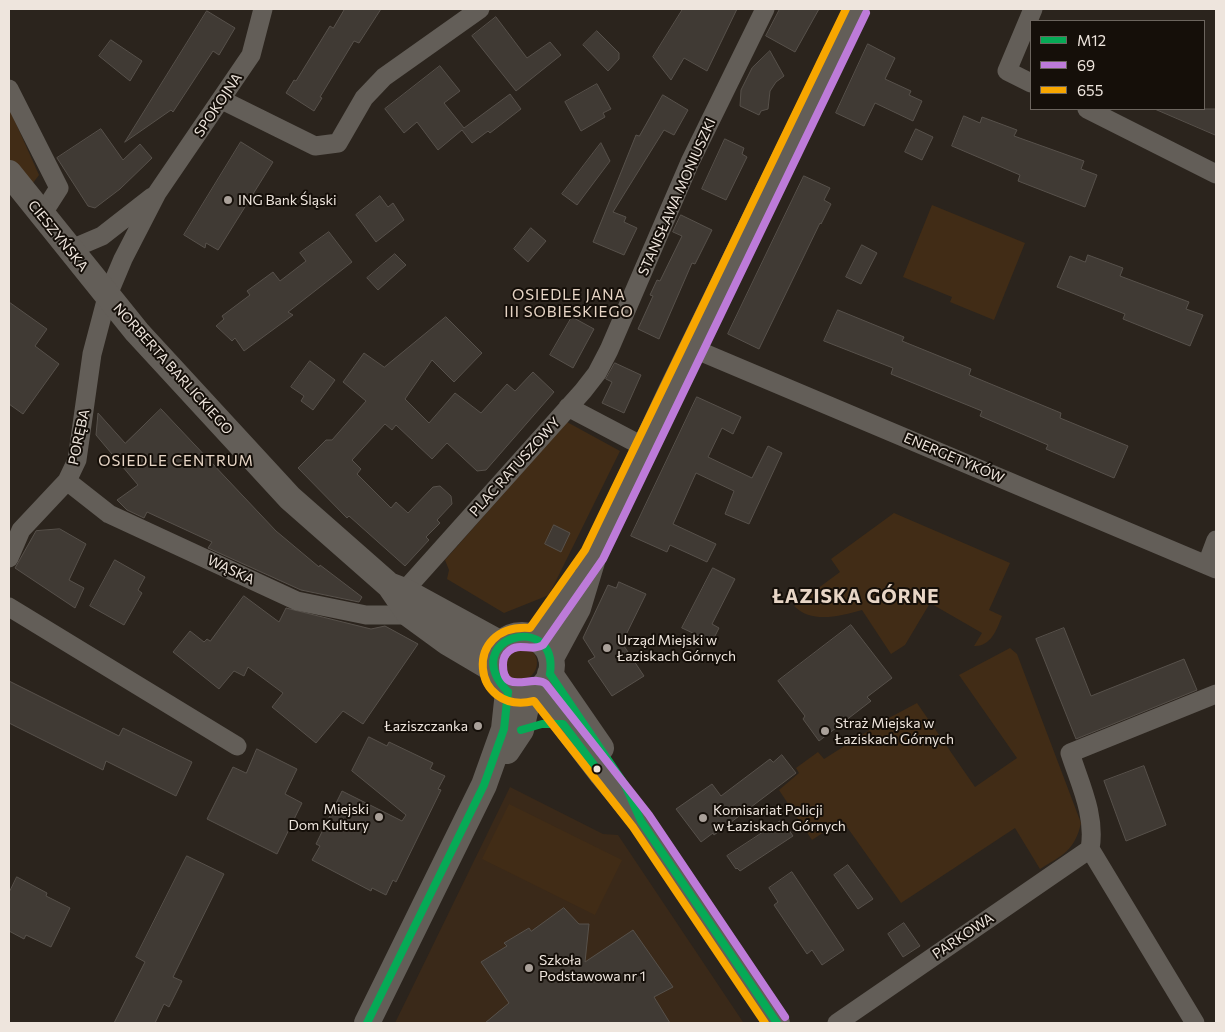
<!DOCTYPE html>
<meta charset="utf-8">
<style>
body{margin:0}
#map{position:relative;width:1225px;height:1032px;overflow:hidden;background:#2b241d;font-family:Commissioner,sans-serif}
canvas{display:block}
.frame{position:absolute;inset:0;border:10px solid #eee5dd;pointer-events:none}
.legend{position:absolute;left:1030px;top:20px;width:175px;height:90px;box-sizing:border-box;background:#150f09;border:1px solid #6c655e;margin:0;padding:6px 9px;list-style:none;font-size:15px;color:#eee5dd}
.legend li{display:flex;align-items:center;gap:10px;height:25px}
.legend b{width:25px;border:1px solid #6c655e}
</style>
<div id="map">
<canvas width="1225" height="1032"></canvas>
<div class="frame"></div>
<ul class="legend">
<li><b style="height:6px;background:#06aa56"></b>M12</li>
<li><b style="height:6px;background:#bd7bd9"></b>69</li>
<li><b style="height:6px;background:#f7a600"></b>655</li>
</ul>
</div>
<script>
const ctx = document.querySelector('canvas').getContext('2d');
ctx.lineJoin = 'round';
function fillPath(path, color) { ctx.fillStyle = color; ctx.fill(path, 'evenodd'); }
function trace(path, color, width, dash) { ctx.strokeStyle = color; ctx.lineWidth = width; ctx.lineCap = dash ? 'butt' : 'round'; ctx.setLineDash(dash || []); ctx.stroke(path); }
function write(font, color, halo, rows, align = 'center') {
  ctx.font = font + ' Commissioner,sans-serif'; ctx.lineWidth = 4; ctx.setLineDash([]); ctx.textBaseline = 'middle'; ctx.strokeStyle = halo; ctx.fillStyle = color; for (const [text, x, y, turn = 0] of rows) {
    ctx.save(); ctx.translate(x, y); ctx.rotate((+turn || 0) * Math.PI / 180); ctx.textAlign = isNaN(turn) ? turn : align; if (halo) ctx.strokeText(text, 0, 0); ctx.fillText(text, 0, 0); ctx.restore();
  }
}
fillPath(new Path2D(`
 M510,787L603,834L618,835L743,1022L395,1023Z`), '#3a2919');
fillPath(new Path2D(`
 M9,108L39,175L33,183L9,177Z
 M932,205L1025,243L994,320L950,302L952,297L903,277Z
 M567,422L620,451L549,595L504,613L447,579L449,570L445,560Z
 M894,513L1010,563L989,610L1002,616C997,629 991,647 974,646L982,633L930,603L905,645L891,654L862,610C840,616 812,624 794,606L840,572L831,559Z
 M503 663a17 17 0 1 1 34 0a17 17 0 1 1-34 0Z
 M1010,648L1017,654L1081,823C1075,850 1063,855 1040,869L1015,828L901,903L842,820L812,840L779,790L799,773L796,768L818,752L824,759L887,719L917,703L975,787L1017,758L959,675Z
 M509,804L622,860L595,915L482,859Z`), '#412c16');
const building = new Path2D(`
 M345,9H381L359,43L354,41L320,97L322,98L314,111L286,93L294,80L296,81L330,26L333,28Z
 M683,9H737L707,71L684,58L671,80L653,57Z
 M780,9H819L795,52L766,36Z
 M207,11L235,28L219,55L213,51L173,112L171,110L125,142Z
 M496,17L527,58L550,42L561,55L516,91L472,36Z
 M597,31L619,53V59L608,71L583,45Z
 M111,40L142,61L130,81L99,56Z
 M868,44L895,58L885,79L911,91L909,95L922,101L913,121L875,103L864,126L836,113Z
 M770,51L784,76L776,82L770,91L768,109L761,111L759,115L740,106L741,90L752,68Z
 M440,66L460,91L444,103L464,128L510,94L521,109L490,133L488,131L472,143L462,130L438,150L417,122L404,133L385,109Z
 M597,84L611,109L603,113L605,117L581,131L565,102Z
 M663,95L688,110L674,135L664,130L613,212L626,217L624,222L637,228L624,255L593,242L636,135L639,136Z
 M1155,109H1216V135Z
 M964,116L980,123L982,117L1017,130L1014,136L1084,161L1081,169L1097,175L1085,207L1018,181L1020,175L952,146Z
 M101,129L123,160L140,144L152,158L120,189L95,208L88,206L57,158Z
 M916,129L933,137L922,160L905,152Z
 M725,139L744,148L742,154L747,157L726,200L702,189Z
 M241,142L273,162L220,247L218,250L206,243L205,248L184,235Z
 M601,143L610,161L577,205L562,194Z
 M804,176L830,188L824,200L831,204L821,224L820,223L759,349L728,334Z
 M380,196L388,207L393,203L404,220L376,242L356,215Z
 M681,215L712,230L695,264L692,263L659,339L638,329L653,296L650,295L657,280L660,281L682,236L673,232Z
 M531,228L546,241L528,262L514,249Z
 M329,232L352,262L288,312L293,315L244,351L235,338L232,341L216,326L224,319L222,316L250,295L247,291L273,272L280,281L306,261L300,253Z
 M862,245L877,253L861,284L846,277Z
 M395,254L406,265L378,290L367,278Z
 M1088,255L1123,268L1120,276L1189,302L1186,309L1203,315L1190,346L1123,319L1125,314L1057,287L1070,256L1085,262Z
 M9,302L47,329L35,346L59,364L23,414L9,404Z
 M838,310L904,337L902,341L971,369L969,375L1061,413L1060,418L1128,446L1114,478L1046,449L1048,445L980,416L982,411L891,374L893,368L824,341Z
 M446,317L482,353L454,382L432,360L405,399L429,423L455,393L481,413L507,384L515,391L533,372L554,392L486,470L477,471L447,443L432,459L396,425L392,430L385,424L352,460L361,469L357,474L391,508L396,502L408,513L433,487L440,486L451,496L452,504L437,520L440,523L426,537L429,540L405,566L349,516L347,518L298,468L326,440H332L366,401L343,382L364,353L384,367Z
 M572,317L594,329L573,368L550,355Z
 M310,361L335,380L313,410L301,401L304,396L291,387Z
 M615,363L641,375L624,413L602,403L612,382L606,379Z
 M697,397L741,417L733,434L722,428L708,457L752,478L768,446L782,453L749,524L725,514L734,491L696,473L673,524L716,544L707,562L670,545L667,552L631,536Z
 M161,409L276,531L319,567L320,565L362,597L359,602L301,590L208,548L212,542L147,512L144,518L127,510L117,500L138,485L96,435L98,413L125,443Z
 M554,525L570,533L561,552L545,544Z
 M60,529L86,544L69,580L84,588L75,608L15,568L36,531Z
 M115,560L145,577L138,590L142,593L124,625L90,606Z
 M713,568L735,579L712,624L719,628L712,642L682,628Z
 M619,582L646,594L622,643L644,676L612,696L588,661L595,657L583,638L608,585L616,588Z
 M244,596L279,622L286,608L371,629L385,626L418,644L363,724L343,711L316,743L272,707L283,693L248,667L244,676L234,671L219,689L173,652L190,631L204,642L207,639L210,641Z
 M851,625L892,678L867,697L871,701L819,741L803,719L805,716L778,681Z
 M1064,628L1091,696L1184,659L1197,690L1076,739L1036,639Z
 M9,681L119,736L123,728L192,762L176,796L106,761L103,770L9,723Z
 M369,737L387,746L389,742L433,763L430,769L445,776L438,789L441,790L396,882L393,880L386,895L372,888L371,891L312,860L320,846L316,844L342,791L402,821L406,815L352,771Z
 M257,749L297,769L285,794L302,803L277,854L207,819L233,767L246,773Z
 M782,755L796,773L714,835L713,833L701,842L676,809L712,784L721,796L770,759L773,762Z
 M1144,766L1166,825L1126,841L1104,781Z
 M782,820L793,836L740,871L737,868L736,869L727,856Z
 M187,856L224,874L173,977L182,981L169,1007L164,1004L155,1023H114L145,962L136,957Z
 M848,865L873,899L858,909L834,875Z
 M792,872L844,950L822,965L812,950L807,954L774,905L778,902L769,888Z
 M17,877L47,893L46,896L70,908L51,947L26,935L24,939L9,931V893Z
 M564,908L579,924H589L585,962L633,930L673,987L654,997L670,1023H485L509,1003L481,962L507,946L504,943L529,928L531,931Z
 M904,923L920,946L903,957L888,934Z`);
fillPath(building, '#403a34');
trace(building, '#57514b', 1);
trace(new Path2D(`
 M1031,83L1007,71L1033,9
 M9,89L59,188L41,216
 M222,100L315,146L338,143L364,98L384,77L480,9
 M1087,109L1216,174
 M69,250L102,236L152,197
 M692,348L1216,569
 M568,407L646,448
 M67,481L109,514L297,601L366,615H410
 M9,558L21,530L67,481L77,460L92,354L107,297L123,259L157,193L251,55L263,9
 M1207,564L1216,540
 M404,591L583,391L597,373L609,350L690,162L765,9
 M9,607L237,746
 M837,1023L1090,849
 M1195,1023L1090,849C1096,816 1080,784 1070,753L1216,694`), '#635e58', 19);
trace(new Path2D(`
 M9,173L137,332L290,498L390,586L410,615L447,642L491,668
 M391,586L404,591L501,644
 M492 665a30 30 0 1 1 60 0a30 30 0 1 1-60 0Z
 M535,638L576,583
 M551,658L578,608L594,555L671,391L857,9
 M550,674L601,748
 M538,690L602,774L641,821L777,1023
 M507,751L521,730L529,694
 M367,1023L484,785L504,729L508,692`), '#635e58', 26);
trace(new Path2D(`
 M550,674L625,785L641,821L777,1023
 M508,692C456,638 559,609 550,674
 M521,730L542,724H563L597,769
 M367,1023L484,785L504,729L508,692`), '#06aa56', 8);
trace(new Path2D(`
 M785,1017L649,815L546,684C534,673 503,697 503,665C503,660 505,654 509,651C519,642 532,652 543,645L603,559L866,13`), '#bd7bd9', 8);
trace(new Path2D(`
 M765,1023L633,827L534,701C471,716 462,623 530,628L585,550L846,9`), '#f7a600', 8);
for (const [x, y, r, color] of [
 [228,200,5,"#aaa19a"],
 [607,648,5,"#aaa19a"],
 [478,726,5,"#aaa19a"],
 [825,731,5,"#aaa19a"],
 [597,769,4.5,"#eee5dd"],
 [379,817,5,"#aaa19a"],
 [703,818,5,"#aaa19a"],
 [529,968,5,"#aaa19a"]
]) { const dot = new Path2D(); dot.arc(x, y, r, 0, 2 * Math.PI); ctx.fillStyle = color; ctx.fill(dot); trace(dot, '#150f09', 2); }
write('14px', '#eee5dd', '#150f09', [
 ["SPOKOJNA",218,105,-56],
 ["STANISŁAWA MONIUSZKI",677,197,-66],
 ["CIESZYŃSKA",58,236,51],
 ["NORBERTA BARLICKIEGO",173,369,48],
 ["PORĘBA",79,437,-78],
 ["ENERGETYKÓW",954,458,23],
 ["PLAC RATUSZOWY",515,467,-48],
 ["WĄSKA",231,570,25],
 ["PARKOWA",963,936,-34]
]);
write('14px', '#eee5dd', '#150f09', [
 ["ING Bank Śląski",238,200],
 ["Urząd Miejski w",617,640],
 ["Łaziskach Górnych",617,656],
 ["Straż Miejska w",835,723],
 ["Łaziskach Górnych",835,739],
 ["Łaziszczanka",468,726,"right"],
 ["Miejski",369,809,"right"],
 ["Dom Kultury",369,825,"right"],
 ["Komisariat Policji",713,810],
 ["w Łaziskach Górnych",713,826],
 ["Szkoła",539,960],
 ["Podstawowa nr 1",539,976]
], 'left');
ctx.letterSpacing = '1px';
write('15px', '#e8d6c6', '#150f09', [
 ["OSIEDLE JANA",569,295],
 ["III SOBIESKIEGO",569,312],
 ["OSIEDLE CENTRUM",176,461]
]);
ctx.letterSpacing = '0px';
ctx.letterSpacing = '1px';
write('bold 19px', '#e8d6c6', '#150f09', [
 ["ŁAZISKA GÓRNE",856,597]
]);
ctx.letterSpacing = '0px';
</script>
